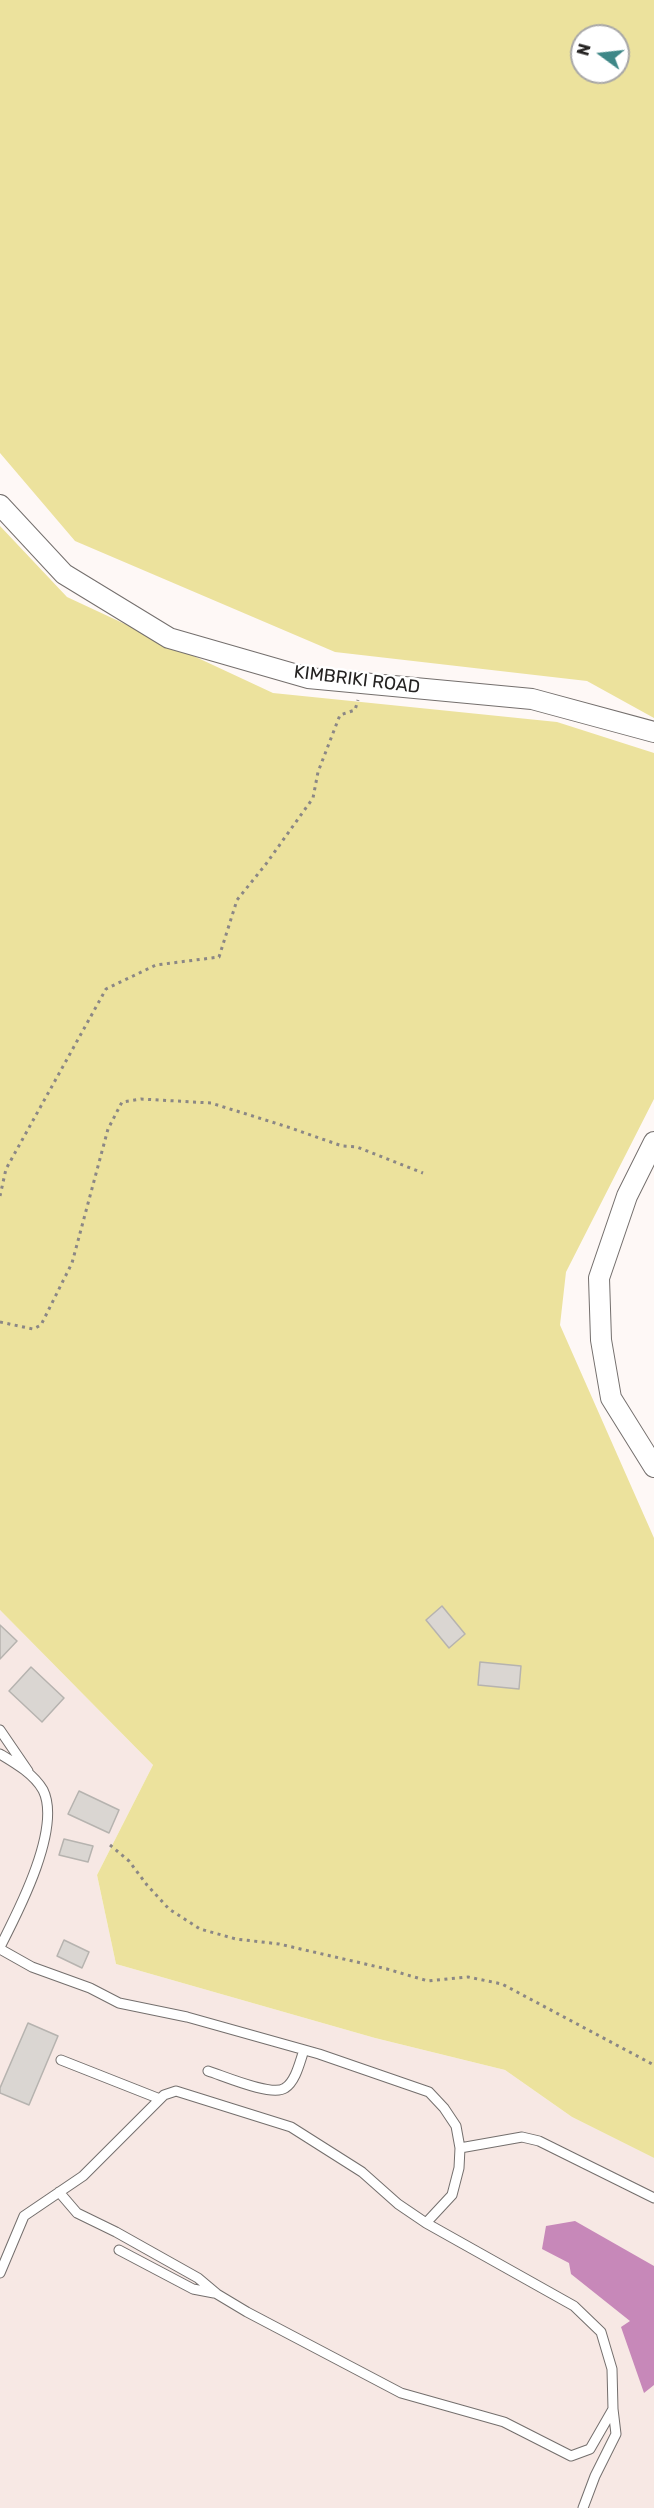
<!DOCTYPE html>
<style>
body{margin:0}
#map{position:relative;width:654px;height:2508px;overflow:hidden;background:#fef8f6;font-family:Rubik,sans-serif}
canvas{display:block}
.north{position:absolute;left:570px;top:24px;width:60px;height:60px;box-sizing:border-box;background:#fff;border:2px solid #a8a7a7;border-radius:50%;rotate:285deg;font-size:16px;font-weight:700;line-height:24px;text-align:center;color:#252322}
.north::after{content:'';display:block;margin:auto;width:21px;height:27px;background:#3e8787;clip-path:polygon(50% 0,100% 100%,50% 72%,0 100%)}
</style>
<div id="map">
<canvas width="654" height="2508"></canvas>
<div class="north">N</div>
</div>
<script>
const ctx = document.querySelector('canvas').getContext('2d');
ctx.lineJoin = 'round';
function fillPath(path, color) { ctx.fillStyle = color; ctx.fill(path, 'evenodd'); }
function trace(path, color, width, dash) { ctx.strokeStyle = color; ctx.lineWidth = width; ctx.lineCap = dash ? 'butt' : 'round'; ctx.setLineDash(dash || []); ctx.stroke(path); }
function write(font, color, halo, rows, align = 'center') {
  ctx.font = font + ' Rubik,sans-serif'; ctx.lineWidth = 5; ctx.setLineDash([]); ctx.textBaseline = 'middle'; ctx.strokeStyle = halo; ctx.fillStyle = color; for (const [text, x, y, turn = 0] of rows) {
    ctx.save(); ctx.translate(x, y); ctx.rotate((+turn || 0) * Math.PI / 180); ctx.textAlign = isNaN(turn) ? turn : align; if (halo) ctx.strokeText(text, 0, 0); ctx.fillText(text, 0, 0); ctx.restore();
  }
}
fillPath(new Path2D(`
 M0,1610L153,1765L97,1875L116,1964L375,2038L505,2070L572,2117L654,2158V2508H0Z`), '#f7e8e4');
fillPath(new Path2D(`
 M0,0H654V718L587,681L335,652L75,541L0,453ZM582,36H618V72H582Z
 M0,526L67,597L273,693L557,722L654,753V1099L566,1272L560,1325L654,1538V2158L572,2117L505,2070L375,2038L116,1964L97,1875L153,1765L0,1610Z`), '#ece29d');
fillPath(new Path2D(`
 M575,2221L654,2266V2385L644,2393L621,2327L630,2321L571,2274L569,2263L542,2249L546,2226Z`), '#c788b9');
const building = new Path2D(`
 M442,1606L465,1634L449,1648L426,1620Z
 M0,1625L17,1641L0,1659Z
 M480,1662L521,1666L519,1689L478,1685Z
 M31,1667L64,1698L42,1722L9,1691Z
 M79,1791L119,1810L109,1833L68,1814Z
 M64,1839L93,1846L88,1862L59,1855Z
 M64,1940L89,1952L82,1968L57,1956Z
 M28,2023L58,2036L29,2105L0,2093V2088Z`);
fillPath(building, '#dad6d2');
trace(building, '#b6b3af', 1.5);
const service = new Path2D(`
 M0,1730L28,1771
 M0,1754C15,1763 34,1774 43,1790C62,1828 18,1912 0,1947
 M0,1949L32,1967L90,1988L119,2003L187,2017L319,2054L429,2092L444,2108L456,2126L460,2148L459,2168L452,2195L426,2223
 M61,2060L160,2099
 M208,2071C224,2076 272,2097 285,2088C296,2081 300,2061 304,2050
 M460,2148L522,2137L539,2141L654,2198
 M119,2250L193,2289L214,2293
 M0,2273L24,2216L83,2176L164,2095L176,2091L291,2127L362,2172L398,2204L426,2223L574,2306L601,2332L612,2369L613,2409L590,2449L571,2456L504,2422L401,2393L247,2312L217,2294L198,2278L116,2232L77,2213L59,2192
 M583,2508L595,2476L616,2434L613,2409`);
const minor = new Path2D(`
 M0,505L64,574L169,638L308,678L532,699L654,732
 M654,1142L627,1196L599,1278L601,1340L611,1398L654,1467`);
trace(service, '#746f6d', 11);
trace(minor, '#746f6d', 22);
trace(new Path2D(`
 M0,1196L6,1169L106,989L156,965L219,957L237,900L266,864L313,798L318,772L340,715L355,710L358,700
 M0,1322L33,1329L41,1325L72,1263L108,1129L122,1102L141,1099L211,1103L291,1128L342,1146L357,1147L423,1173
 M110,1845L129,1861L147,1885L169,1909L200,1929L236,1939L279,1944L387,1969L428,1981L468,1977L502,1984L654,2065`), '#8b8785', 3, [3, 4.5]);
trace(service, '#fff', 9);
trace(minor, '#fff', 20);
write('18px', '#252322', '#fff', [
 ["KIMBRIKI ROAD",357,680,7]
]);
</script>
